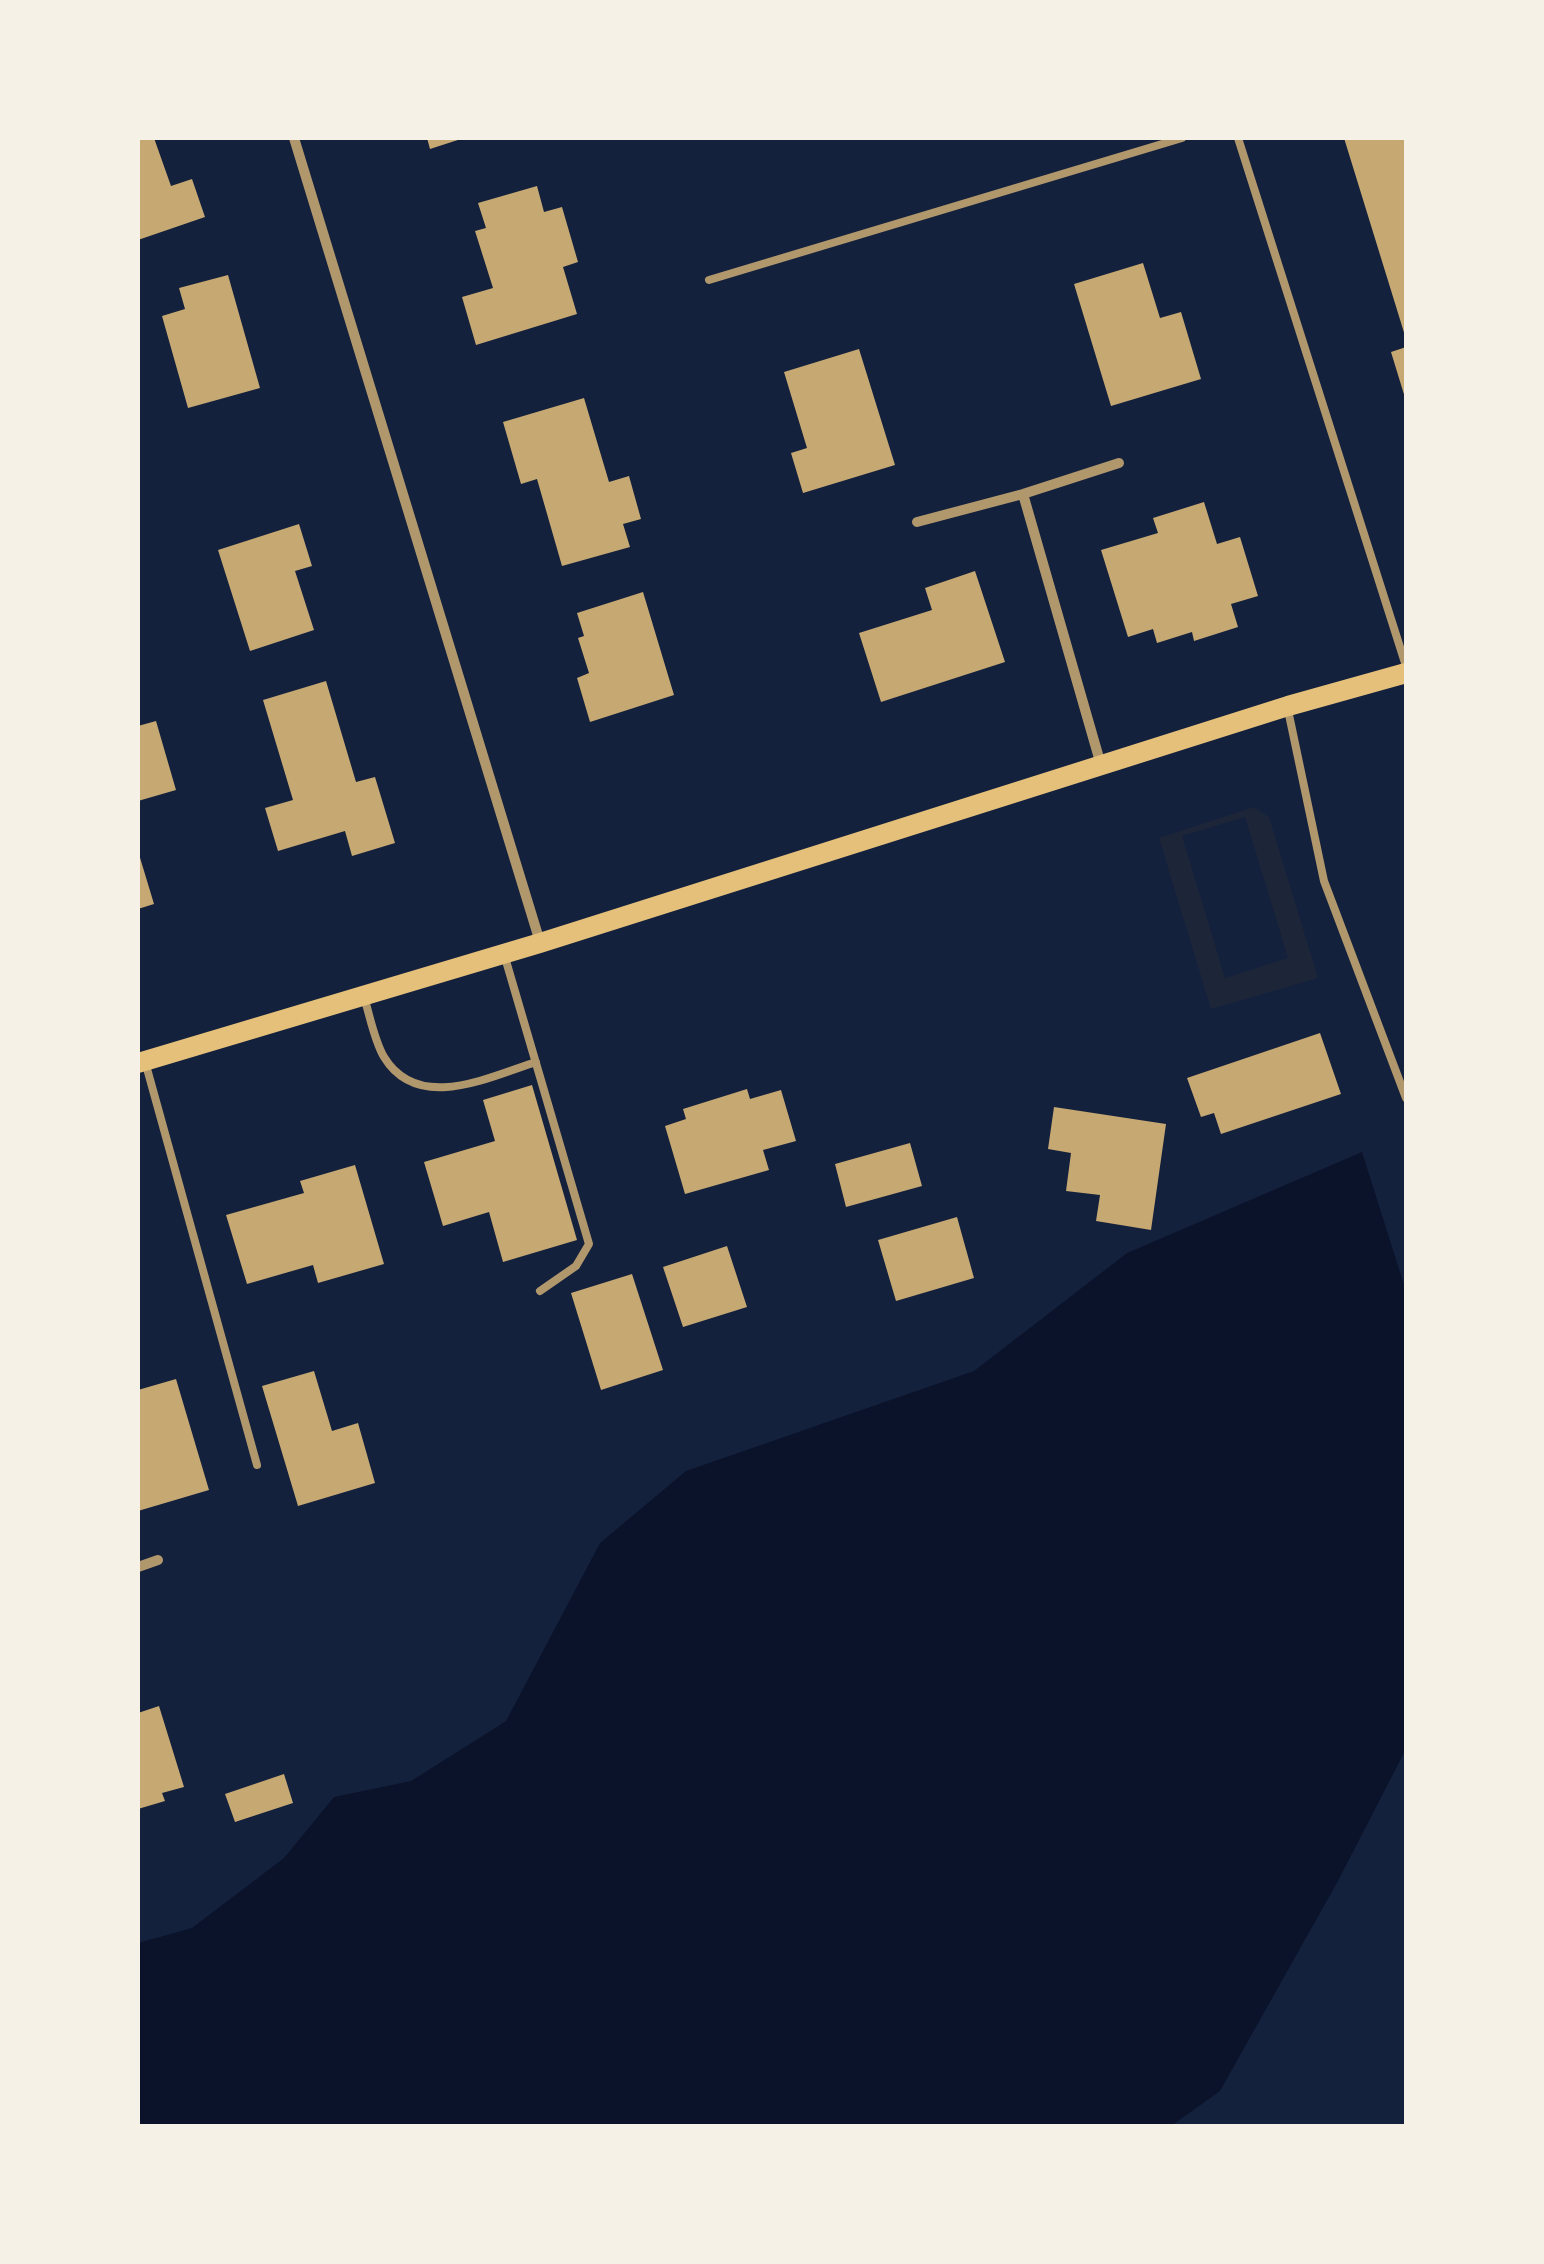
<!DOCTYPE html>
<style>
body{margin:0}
#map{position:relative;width:1544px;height:2264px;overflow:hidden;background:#14213d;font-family:"Alegreya Sans",sans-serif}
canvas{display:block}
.frame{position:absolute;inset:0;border:140px solid #f6f1e7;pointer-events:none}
</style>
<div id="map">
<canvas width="1544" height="2264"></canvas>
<div class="frame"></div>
</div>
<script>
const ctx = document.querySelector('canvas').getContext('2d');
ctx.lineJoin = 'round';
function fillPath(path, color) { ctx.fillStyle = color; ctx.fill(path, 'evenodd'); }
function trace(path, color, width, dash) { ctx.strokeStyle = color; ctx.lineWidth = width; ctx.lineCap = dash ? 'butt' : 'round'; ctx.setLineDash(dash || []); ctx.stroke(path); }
fillPath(new Path2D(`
 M1254,807L1269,817L1318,978L1211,1009L1159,838ZM1245,817L1288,958L1225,978L1182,836Z`), '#1d2539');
fillPath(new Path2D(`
 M1362,1152L1406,1291V1749L1338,1881L1220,2091L1171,2126H138V1943L192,1928L284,1858L334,1797L411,1781L506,1721L600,1543L686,1471L974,1371L1127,1253Z`), '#0b132b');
fillPath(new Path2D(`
 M138,138H154L171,186L192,179L205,217L138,240Z
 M427,138H464L430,149Z
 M1344,138H1406V339Z
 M537,186L544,212L562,207L578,262L563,267L577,314L476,345L462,297L493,288L475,231L486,228L478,203Z
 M1143,263L1160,318L1181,312L1201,379L1111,406L1074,284Z
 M228,275L260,388L188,408L162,316L185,309L179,288Z
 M1406,347V401L1391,352Z
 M859,349L895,465L803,493L791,453L807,448L784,372Z
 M584,398L609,482L629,476L641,519L623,524L630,547L562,566L537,479L521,484L503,422Z
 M1204,502L1217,544L1240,537L1258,596L1231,604L1238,627L1194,641L1192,632L1157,643L1153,629L1128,637L1101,550L1158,533L1153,518Z
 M299,524L312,566L295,571L314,630L250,651L218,550Z
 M975,571L1005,662L881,702L859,633L932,610L925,588Z
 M643,592L674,695L590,722L577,678L589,673L578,638L584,636L577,613Z
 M326,681L356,782L375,777L395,843L352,856L345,831L278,851L265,808L293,800L263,700Z
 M156,721L176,790L138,801V726Z
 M138,851L154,904L138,909Z
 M1320,1033L1341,1094L1221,1134L1214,1113L1201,1117L1187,1078Z
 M532,1085L577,1240L503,1262L489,1212L443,1226L424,1162L495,1141L483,1100Z
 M747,1089L750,1099L781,1090L796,1141L763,1150L769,1170L685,1194L665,1126L686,1119L683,1109Z
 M1054,1107L1166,1124L1151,1230L1096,1221L1100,1195L1066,1191L1071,1153L1048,1149Z
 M910,1143L922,1186L846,1207L835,1164Z
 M355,1165L384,1264L318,1283L313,1265L247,1284L226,1215L304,1193L300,1181Z
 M957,1217L974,1278L896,1301L878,1240Z
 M727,1246L747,1307L683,1327L663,1267Z
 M632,1274L663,1370L601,1390L571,1293Z
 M314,1371L332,1431L358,1423L375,1483L298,1506L262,1386Z
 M176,1379L209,1490L138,1511V1390Z
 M159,1706L184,1787L162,1793L165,1801L138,1809V1713Z
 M284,1774L293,1803L235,1822L225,1794Z`), '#c6a872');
trace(new Path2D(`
 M1238,138L1406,666
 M709,280L1182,138
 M1288,710L1324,881L1406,1098
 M504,954L589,1244L576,1266L540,1291
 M364,997C370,1016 374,1040 384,1057C418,1113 489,1077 536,1062
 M146,1065L257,1465`), '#b1986c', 8);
trace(new Path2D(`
 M294,138L540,942
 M1023,494L1101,765
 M917,522L1023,494L1119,463
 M138,1567L158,1560`), '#b1986c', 10);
trace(new Path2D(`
 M138,1063L540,943L1288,706L1406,673`), '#e5c07b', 20);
</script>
